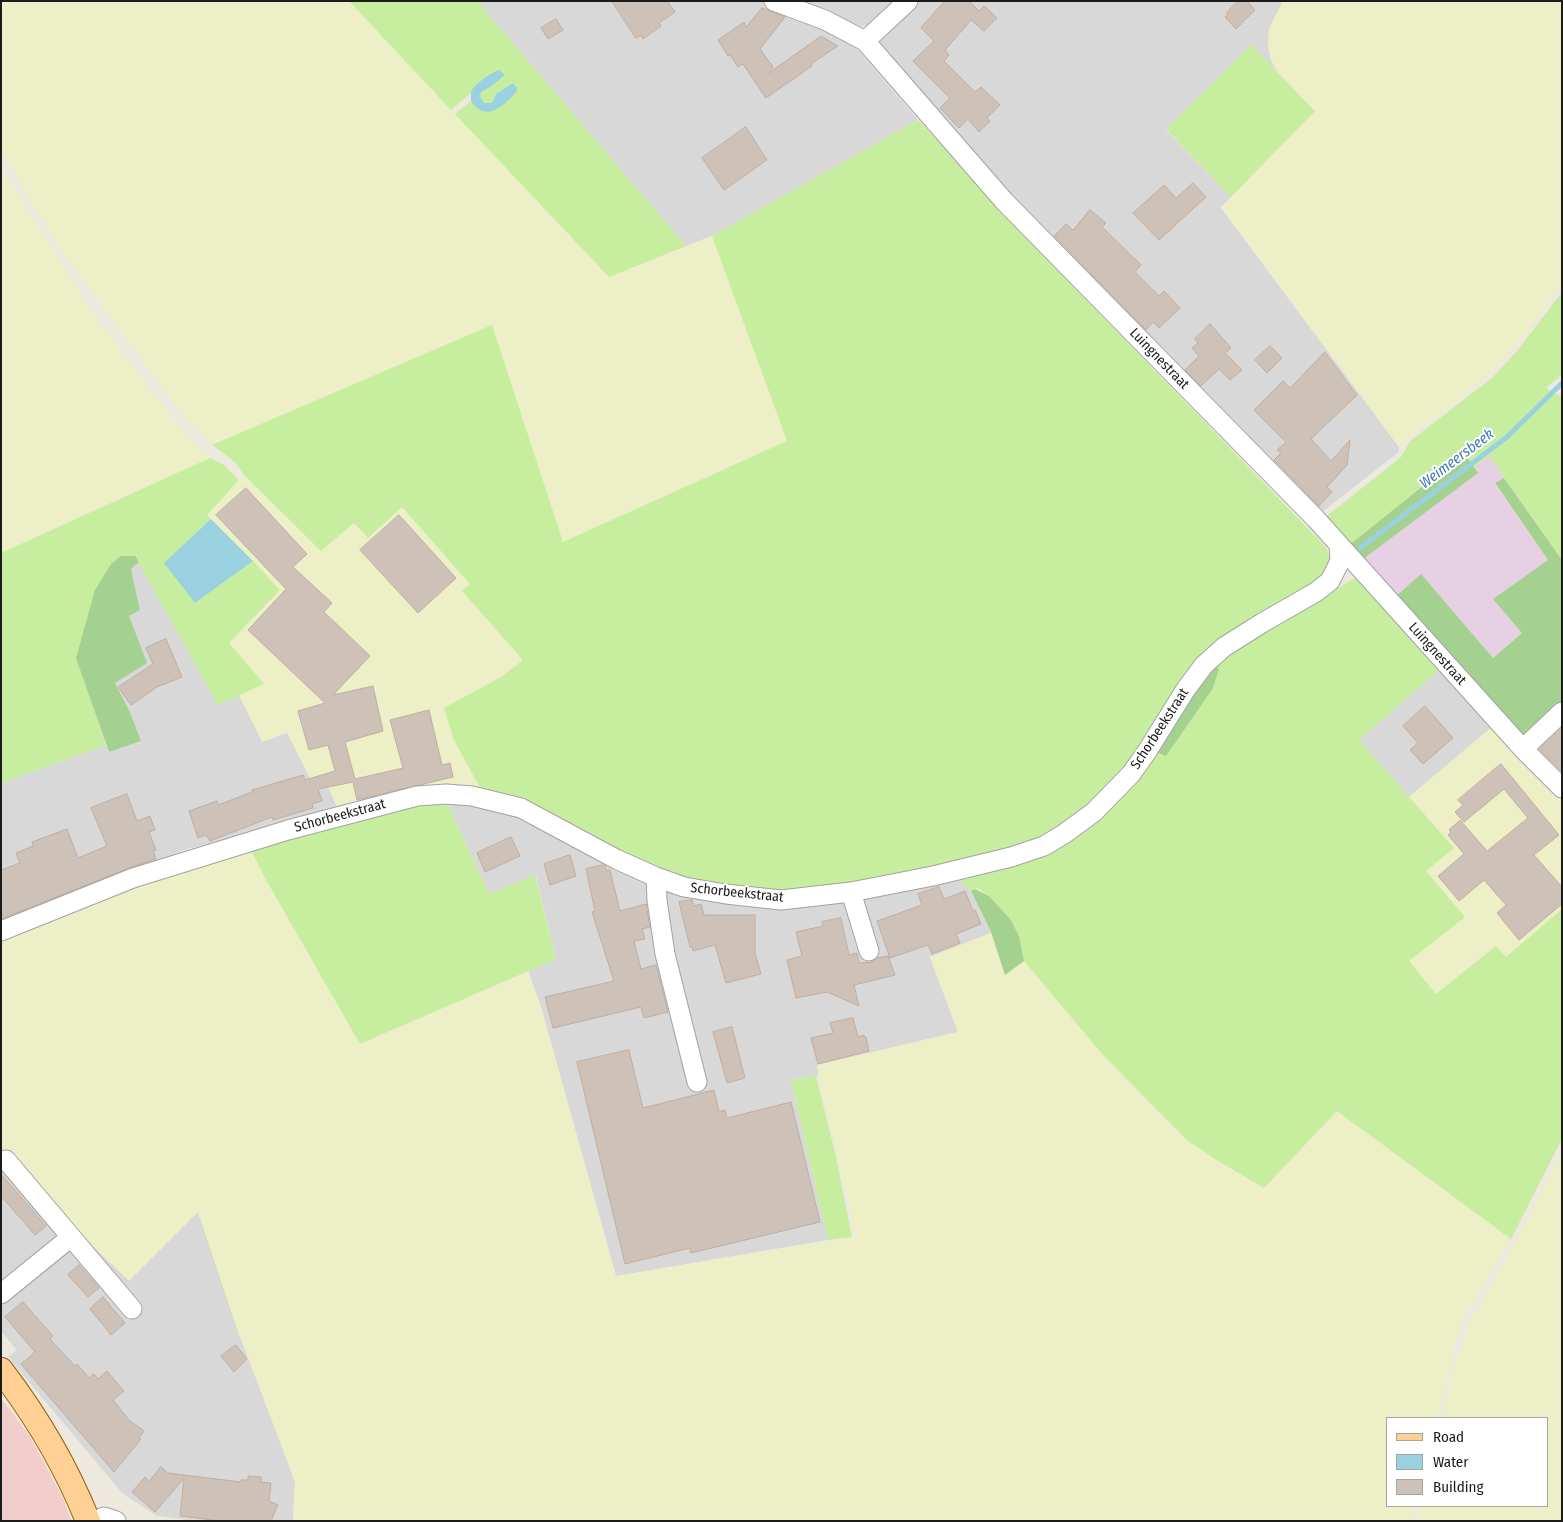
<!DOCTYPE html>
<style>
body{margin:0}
#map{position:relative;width:1563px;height:1522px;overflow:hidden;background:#eee9df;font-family:"Fira Sans Condensed",sans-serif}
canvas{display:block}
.frame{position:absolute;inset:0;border:2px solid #1b1b1b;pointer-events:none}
.legend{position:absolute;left:1386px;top:1417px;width:162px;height:90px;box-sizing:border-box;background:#fff;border:1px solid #a4a4a4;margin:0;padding:6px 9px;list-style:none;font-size:15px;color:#1b1b1b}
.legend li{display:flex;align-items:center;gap:10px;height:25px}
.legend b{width:25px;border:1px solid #a4a4a4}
</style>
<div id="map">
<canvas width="1563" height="1522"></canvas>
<div class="frame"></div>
<ul class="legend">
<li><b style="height:6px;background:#ffcf93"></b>Road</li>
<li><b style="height:14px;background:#9ad1e0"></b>Water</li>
<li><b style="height:14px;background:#cec1b8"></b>Building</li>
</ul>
</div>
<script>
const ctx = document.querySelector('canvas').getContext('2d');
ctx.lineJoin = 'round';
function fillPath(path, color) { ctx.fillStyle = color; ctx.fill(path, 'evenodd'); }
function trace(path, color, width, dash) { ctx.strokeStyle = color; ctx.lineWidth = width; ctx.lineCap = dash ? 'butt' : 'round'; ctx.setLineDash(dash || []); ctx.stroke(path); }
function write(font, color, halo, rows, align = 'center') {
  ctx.font = font + ' "Fira Sans Condensed",sans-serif'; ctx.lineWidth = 4; ctx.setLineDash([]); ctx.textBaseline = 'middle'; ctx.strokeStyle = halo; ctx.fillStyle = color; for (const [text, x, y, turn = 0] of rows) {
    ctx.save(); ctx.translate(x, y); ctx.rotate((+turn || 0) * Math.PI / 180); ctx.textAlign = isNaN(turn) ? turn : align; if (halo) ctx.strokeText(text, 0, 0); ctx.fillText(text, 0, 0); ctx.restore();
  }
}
fillPath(new Path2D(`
 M477,1H758L775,6L824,28L857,49L918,120L712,236L686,246Z
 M803,1H898L872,23L860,27L834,16Z
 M915,1H1283L1269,29L1268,45L1271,60L1279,73L1251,45L1166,130L1231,197L1221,208L1399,447V452L1318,515L1039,230L876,44L878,37Z
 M139,562L218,704L239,695L263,741L287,732L310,778L323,775L338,809L184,850L75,898L1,926V783L106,745L109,752L141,741L130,712L115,683L129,616L140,610L131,569Z
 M1439,670L1492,727L1409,797L1359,740Z
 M446,801L482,805L508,814L650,883L687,896L769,909L796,907L957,877L971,891L991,933L930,957L958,1032L818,1065V1075L816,1076L791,1080L828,1240L616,1276L541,1007L528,971L556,959L536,876L489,894Z
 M6,1149L74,1228L198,1211L295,1482L293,1521H195L157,1516L122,1493L8,1357L17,1350L1,1331V1152Z`), '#d9d8d8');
fillPath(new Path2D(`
 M1,1398L29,1435L64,1500L71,1521H1Z`), '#f1cdcb');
fillPath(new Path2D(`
 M1489,456L1504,478L1495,484L1548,560L1494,599L1523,633L1493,658L1421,575L1395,597L1362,560L1477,473L1474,468Z`), '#e8d0e4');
fillPath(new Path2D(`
 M1,1H349L609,277L712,236L787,441L563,542L492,325L212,445L183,415L105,310L56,242L1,151Z
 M1283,1H1562V284L1524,335L1501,363L1465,395L1407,438L1399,447L1221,207L1315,111L1279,73L1271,60L1268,45L1269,29Z
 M1,167L91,310L169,414L210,458L1,553Z
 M244,475L321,551L354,523L369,538L402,507L470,584L462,591L523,660L501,677L444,708L454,740L480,788L458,784L338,809L323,775L311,779L287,733L262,742L239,695L263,684L229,643L280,590L253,561L207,516Z
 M1492,727L1562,803V909L1506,957L1495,946L1436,994L1409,961L1465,917L1426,871L1454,848L1409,797Z
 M250,848L265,878L360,1044L528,971L541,1007L616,1276L856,1236L818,1075L817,1065L958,1032L930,957L991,933L1005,974L1024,961L1103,1055L1188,1141L1220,1162L1264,1188L1337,1111L1511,1239L1460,1325L1437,1418H1387V1506H1415L1412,1521H293L295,1482L236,1326L198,1212L129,1281L74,1228L6,1149L1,1152V939L120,894Z
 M1562,1151V1521H1416L1419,1506H1547V1418H1441L1452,1371L1468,1326L1522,1230Z`), '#edefc7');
fillPath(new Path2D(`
 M349,1H477L686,246L609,277L455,114L471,101C485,123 505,105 517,91V88L513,83L496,94L492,103H484L480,96L481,92L490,87H474L471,93L451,110Z
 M1251,45L1315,111L1231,197L1166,129Z
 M918,120L1073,286L1324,545C1331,556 1331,562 1328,574L1242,627L1130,763L1103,791L1064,825L1034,841L994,853L886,878L806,890H761L699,883L643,863L527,802L480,788L454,740L444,708L501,677L523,660L462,591L470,584L402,507L368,538L354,523L321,551L244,475L235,462L212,445L492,325L563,542L787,441L712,236Z
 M1562,292V375L1546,388L1560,396L1562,393V560L1489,456L1474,468L1464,453L1348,546L1323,519L1401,457L1410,441L1492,378L1517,351Z
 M210,458L224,465L239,480L207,515L211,519L165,563L195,603L253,561L280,590L229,643L264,684L218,705L135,556L84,635L77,658L106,745L1,783V553Z
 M1357,577L1439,670L1359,740L1454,848L1426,871L1465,917L1409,961L1436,994L1496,946L1506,957L1562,909V1139L1511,1239L1337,1111L1264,1188L1220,1162L1188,1141L1103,1055L1024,961L1019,936L1011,920L989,896L978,888L971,891L957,877L1056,847L1153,751L1166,756L1213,665L1238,645Z
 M446,801L489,894L535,875L556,959L360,1044L265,878L250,848L365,814Z
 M816,1076L836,1157L852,1237L828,1240L791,1080Z`), '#c7ee9f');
fillPath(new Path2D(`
 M1464,453L1478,473L1362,560L1348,546Z
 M1504,478L1562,560V703L1531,731L1521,735L1395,597L1421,574L1493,658L1522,633L1493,599L1548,560L1495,483Z
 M121,556H135L139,562L131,569L140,610L129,616L147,663L115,683L130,712L141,741L109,752L76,658L95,590L111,564Z
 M1213,665L1219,669L1213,688L1166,756L1153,751Z
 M975,889L989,896L1011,920L1019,936L1024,961L1005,975L991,932L971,891Z`), '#a4d18f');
fillPath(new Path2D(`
 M499,70L505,75L490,87L481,92L480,96L484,103H492L496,94L513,83L517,88V91C505,105 486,124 471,101C471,100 471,93 471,92C473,85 492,72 499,70Z
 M211,519L253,561L195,603L164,563Z`), '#9ad1e0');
trace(new Path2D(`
 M1360,548L1507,437L1562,383`), '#9ad1e0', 5);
const building = new Path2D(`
 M612,1H667L675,12L659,23L661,26L643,39L641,35L636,38Z
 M945,1H969L979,11L984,6L997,18L984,31L971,20L945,50L949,55L944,61L975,92L981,87L1000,105L987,118L990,121L979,132L968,119L959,128L940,108L950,98L913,61L934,41L921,28Z
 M1238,1H1247L1255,10L1236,29L1225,17L1228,15L1227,13Z
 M762,8L785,17L760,49L773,67L769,73L821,36L838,46L811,64L812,66L766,98L743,64L738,67L730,55L728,56L718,40L744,22L746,27Z
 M556,19L563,30L548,39L541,28Z
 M746,127L767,160L724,190L702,158Z
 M1193,183L1206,197L1159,240L1133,213L1164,185L1176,198Z
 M1090,210L1106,223L1102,227L1141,265L1135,272L1159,296L1164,291L1180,308L1159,328L1153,322L1146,330L1054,236L1066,224L1073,230Z
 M1210,324L1231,348L1225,353L1242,370L1230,380L1219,369L1201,386L1185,370L1199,356L1192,348L1198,343L1195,339Z
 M1270,346L1282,358L1267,373L1255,360Z
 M1325,352L1357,395L1311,439L1331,461L1350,440L1347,465L1327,487L1332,492L1319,506L1274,460L1281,453L1277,450L1286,442L1254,410L1283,381L1290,388Z
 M246,488L307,554L293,567L332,603L324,612L370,656L333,695L373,686L383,731L345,742L355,779L403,768L390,720L429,710L442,765L450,763L453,777L357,800L353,782L318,789L322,801L312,804L313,808L273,820L272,817L210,841L206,835L198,838L189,811L217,801L218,805L252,792V790L303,775L305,780L335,771L328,745L309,750L298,711L325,703L248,630L286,589L216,515Z
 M399,515L456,578L418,613L360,550Z
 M166,639L182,677L157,687L131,705L118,687L153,664L146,648Z
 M1425,706L1453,738L1423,764L1410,750L1418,743L1403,726Z
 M1562,728V772L1539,749Z
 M1501,764L1559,835L1534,855L1562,887V904L1519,940L1497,913L1506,905L1484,880L1459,901L1438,876L1464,854L1448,835L1451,832L1449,830L1460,820L1487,851L1528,818L1504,789L1464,822L1455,812L1463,805L1458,800Z
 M127,794L137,821L150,816L155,830L149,832L156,850L153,851L156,859L129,868L1,919V870L20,863L16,853L33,846L32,842L67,829L78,858L107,846L91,808Z
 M511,837L520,856L485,872L477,853Z
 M570,855L576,876L550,885L544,864Z
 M603,865L605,866L607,871L610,870L620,911L646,904L650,927L642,929L645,939L634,941L641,969L656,965L668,1012L644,1018L641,1007L553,1028L545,997L614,981L592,912L595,911L586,869Z
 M939,887L944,899L965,891L973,911L975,910L981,924L956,934L960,943L932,954L928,945L890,958L877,921L922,905L918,894Z
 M692,900L694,906L701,904L704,915H755V953L761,974L726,983L715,945L693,951L692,947H690L679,902Z
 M841,918L849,955L857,953L859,963L872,962L877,958L888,956L895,975L854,985L859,1006L827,992L796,998L787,960L802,956L796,932L823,926L822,922Z
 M853,1018L858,1037L864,1035V1038L866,1037L869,1051L818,1064L811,1038L833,1033L830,1023Z
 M732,1027L745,1078L727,1083L713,1032Z
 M629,1050L643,1108L714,1090L719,1112L725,1110L727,1118L791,1102L820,1222L691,1253L690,1248L625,1264L577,1062Z
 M1,1174L46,1226L35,1235L1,1196Z
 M79,1265L99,1288L88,1297L68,1275Z
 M103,1297L125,1323L111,1335L90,1309Z
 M23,1302L53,1336L50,1339L75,1366L77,1364L89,1378L94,1374L98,1379L107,1371L124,1391L113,1400L129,1420L144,1431L139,1438L141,1439L114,1472L21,1364L35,1352L5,1317Z
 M236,1345L247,1359L234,1372L221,1356Z
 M161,1467L168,1473L241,1482V1480H248V1476L261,1477V1482L271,1483L269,1501L278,1505L271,1521H221L180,1516L184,1478L155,1512L132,1492L145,1477L149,1481Z`);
fillPath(building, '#cec1b8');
trace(building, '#c1aea0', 1);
const minor = new Path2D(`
 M774,1L825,20L865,41L1004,201L1316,519L1523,749L1562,788
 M865,41L908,1
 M1523,749L1562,712
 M656,877L657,900L665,954L697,1082
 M851,892L869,951
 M1,931L133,878L288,830L417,796L446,794L472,796L521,808L616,859L656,877L684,887L726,894L781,900L851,892L933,876L1011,857L1044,846L1064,834L1094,812L1131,774L1146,753L1186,689L1204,665L1224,647L1262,623L1316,592L1330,581L1340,561L1339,545
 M6,1160L132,1309
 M1,1294L71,1237
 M94,1521L104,1517L116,1521`);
const major = new Path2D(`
 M1,1370C37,1417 66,1466 88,1521`);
trace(minor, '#a2a2a2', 21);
trace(major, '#926000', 26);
trace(minor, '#fff', 19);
trace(major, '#ffcf93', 24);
write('14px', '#1b1b1b', '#fff', [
 ["Luingnestraat",1159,359,46],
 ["Luingnestraat",1437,654,48],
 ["Schorbeekstraat",1160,729,-57],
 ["Schorbeekstraat",340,816,-15],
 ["Schorbeekstraat",737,893,6]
]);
write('italic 15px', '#407ab2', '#fff', [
 ["Weimeersbeek",1457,459,-37]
]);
</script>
